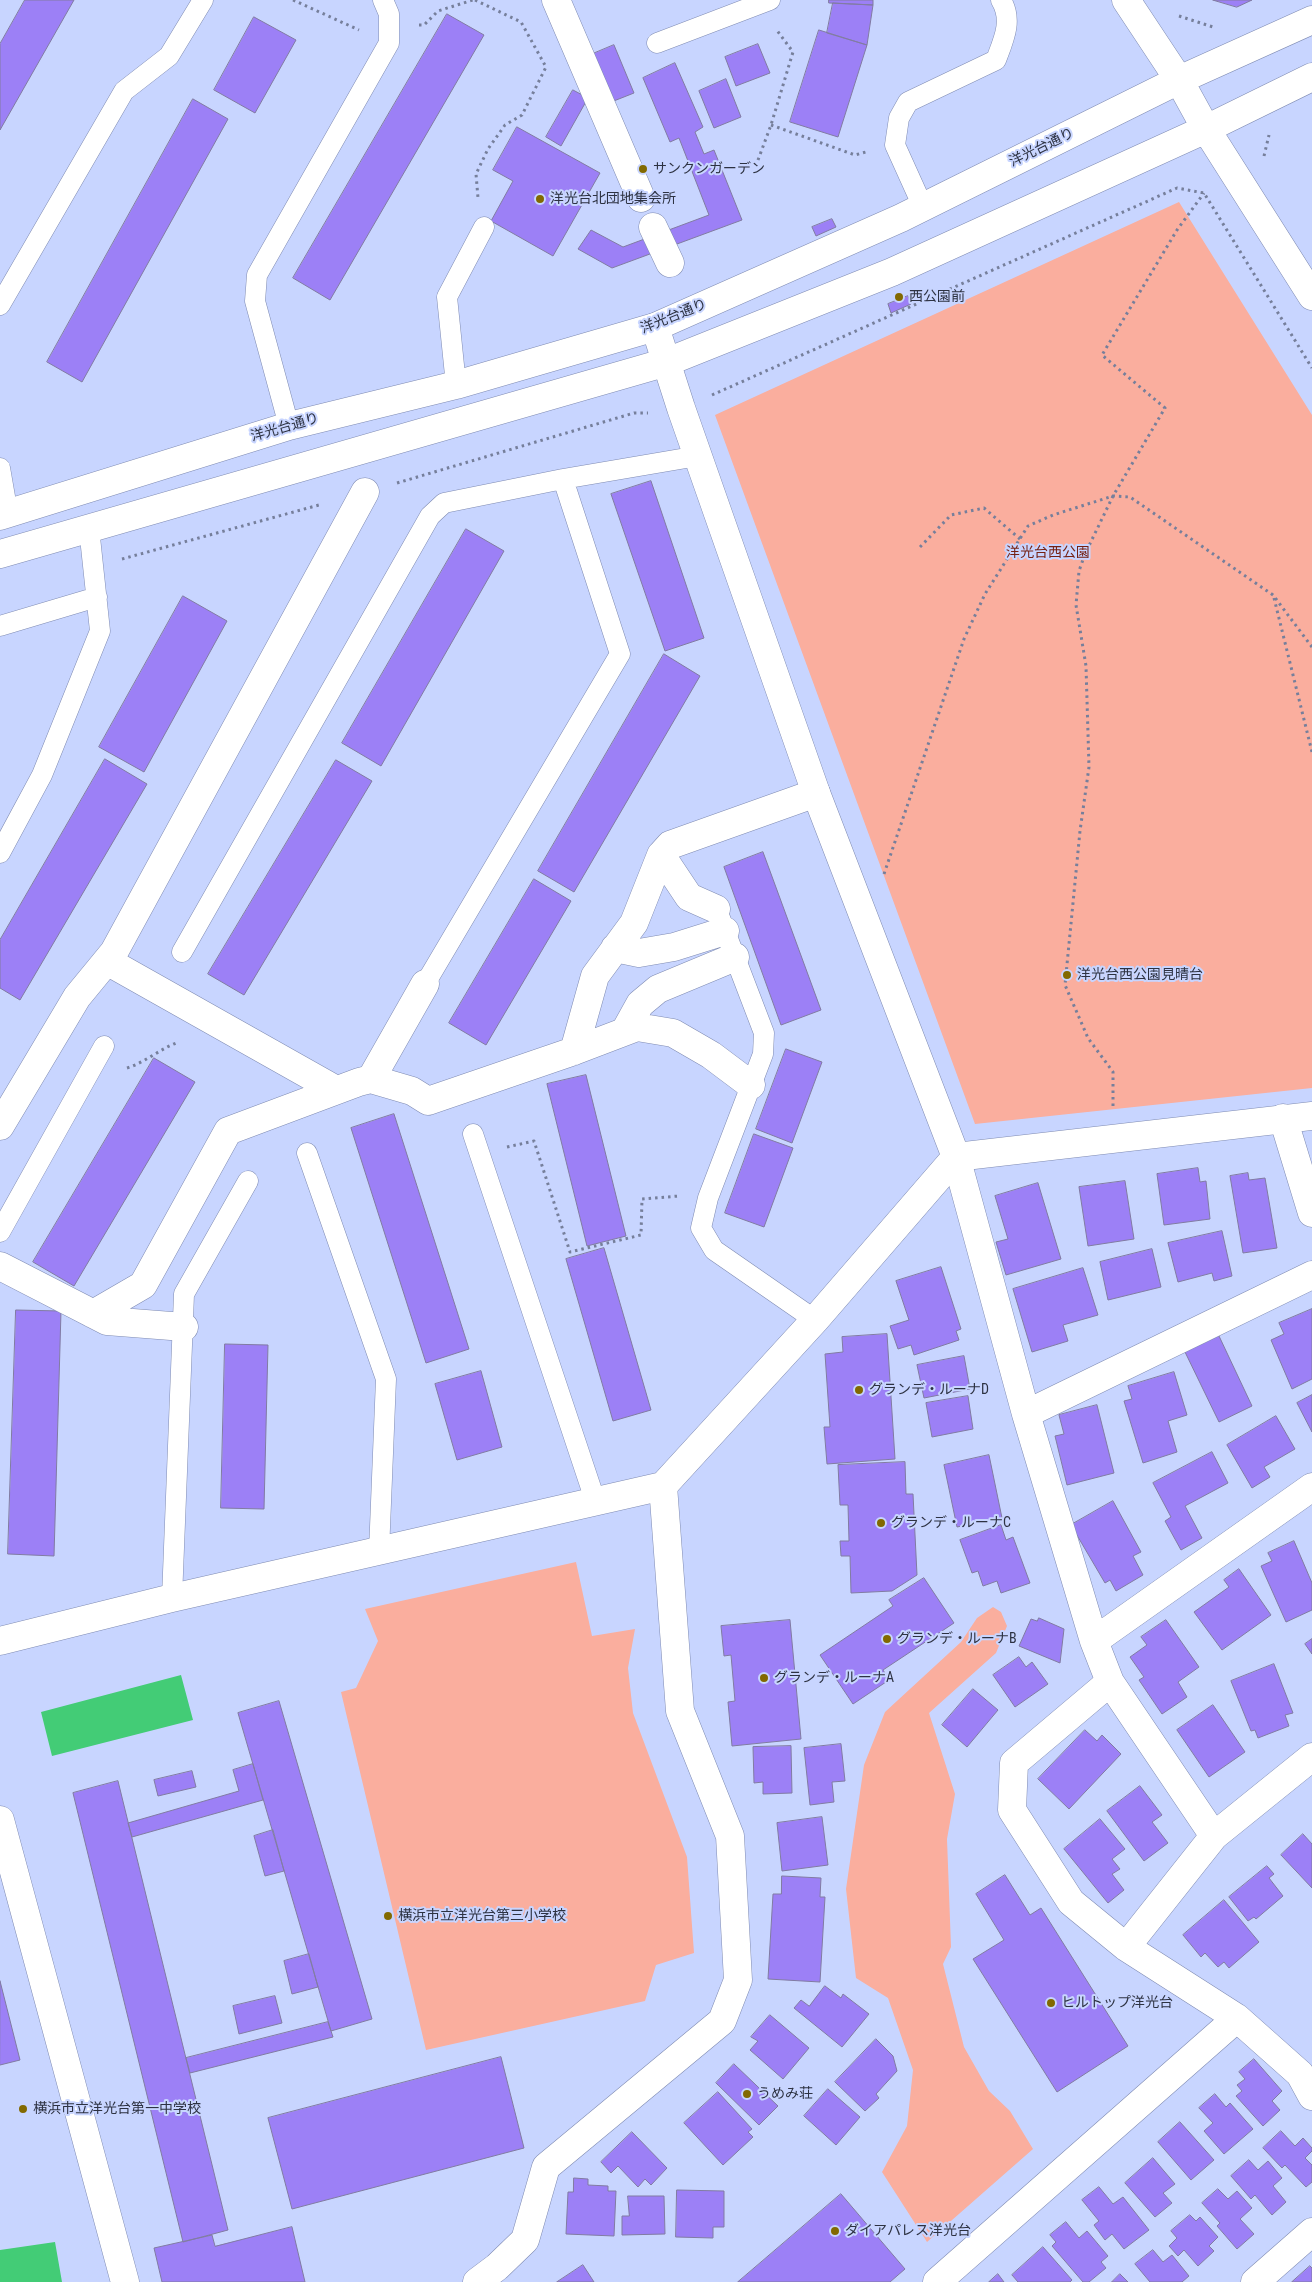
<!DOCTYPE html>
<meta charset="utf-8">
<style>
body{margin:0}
canvas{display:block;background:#c8d5ff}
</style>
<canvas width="1312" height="2282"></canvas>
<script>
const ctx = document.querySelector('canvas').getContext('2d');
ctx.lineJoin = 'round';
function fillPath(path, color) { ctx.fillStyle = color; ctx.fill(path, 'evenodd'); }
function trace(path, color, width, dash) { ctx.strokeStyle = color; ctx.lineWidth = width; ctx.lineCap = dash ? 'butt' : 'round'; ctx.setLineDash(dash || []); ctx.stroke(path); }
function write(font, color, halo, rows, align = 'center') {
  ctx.font = font + ' "Roboto Condensed","Noto Sans JP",sans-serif'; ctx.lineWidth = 4; ctx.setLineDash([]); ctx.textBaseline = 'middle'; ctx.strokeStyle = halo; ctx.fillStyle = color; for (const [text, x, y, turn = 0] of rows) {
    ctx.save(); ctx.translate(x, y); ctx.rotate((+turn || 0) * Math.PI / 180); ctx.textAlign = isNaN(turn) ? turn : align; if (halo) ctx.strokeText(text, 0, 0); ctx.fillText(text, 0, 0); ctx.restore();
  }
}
fillPath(new Path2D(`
 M1179,202L1312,415V1088L975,1124L715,415Z
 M576,1562L592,1636L635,1629L628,1668L633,1713L687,1857L694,1953L656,1965L645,2001L426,2050L341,1692L356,1688L378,1641L365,1609Z
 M993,1607L1001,1612L1007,1626L996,1653L929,1713L955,1794L947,1839L951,1947L943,1964L964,2047L989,2091L1010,2111L1033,2149L927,2242L882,2172L907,2126L913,2070L888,1998L856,1978L846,1889L864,1765L885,1712L961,1642L977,1618Z`), '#faae9e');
fillPath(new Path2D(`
 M181,1675L193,1720L52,1756L41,1712Z
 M55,2242L62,2282H0V2250Z`), '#43cc76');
const building = new Path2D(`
 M25,0H74L0,130V44Z
 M829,0H873V5L829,3Z
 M1213,0H1252L1237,7Z
 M833,3L873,5L867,45L827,33Z
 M447,14L484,35L330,300L293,278Z
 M254,17L296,40L255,113L214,90Z
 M819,30L867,45L838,137L790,122Z
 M758,44L770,73L736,86L725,57Z
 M614,45L634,93L596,108L576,61Z
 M675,63L703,127L695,132L704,154L714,150L742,220L612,268L578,249L591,230L623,247L709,215L679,138L670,142L643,78Z
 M726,79L741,117L714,128L699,91Z
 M573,90L588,98L561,146L546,137Z
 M193,99L228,119L82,382L47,362Z
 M517,127L600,173L553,256L491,221L513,181L493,170Z
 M832,219L836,227L816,236L812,227Z
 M908,296L911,304L891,313L888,304Z
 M651,481L704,638L665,651L611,494Z
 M466,529L504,551L381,766L342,743Z
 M183,596L227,621L144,772L99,747Z
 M664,654L700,676L574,892L538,871Z
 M105,759L147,784L20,1000L0,988V940Z
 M336,760L372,781L244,995L208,974Z
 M763,852L821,1010L781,1025L724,867Z
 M534,879L571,901L486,1045L449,1023Z
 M786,1049L822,1062L792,1143L756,1129Z
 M154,1058L195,1082L74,1286L33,1262Z
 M586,1075L626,1236L587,1246L547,1084Z
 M394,1114L469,1349L426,1363L351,1128Z
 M754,1134L793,1148L764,1227L725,1213Z
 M1198,1168L1200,1182L1206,1181L1210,1219L1164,1225L1157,1174Z
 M1248,1173L1249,1180L1265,1178L1277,1248L1243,1253L1230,1176Z
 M1125,1181L1134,1239L1088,1246L1079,1187Z
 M1038,1183L1061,1259L1006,1275L996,1242L1008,1239L995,1196Z
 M1222,1231L1232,1276L1214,1281L1212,1273L1178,1282L1168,1243Z
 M604,1248L651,1410L613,1421L566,1259Z
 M1152,1249L1161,1287L1108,1300L1100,1262Z
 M941,1267L961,1329L956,1331L959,1340L914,1355L911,1345L898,1349L890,1326L909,1320L896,1281Z
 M1083,1268L1098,1315L1063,1325L1068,1341L1032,1352L1013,1289Z
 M1312,1309V1379L1292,1389L1271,1340L1284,1334L1279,1323Z
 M16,1310L61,1311L54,1556L8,1554Z
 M887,1334L895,1459L827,1464L824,1427H830L825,1354L843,1352L842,1337Z
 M1219,1336L1252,1406L1219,1422L1185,1352Z
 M225,1344L268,1345L264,1509L221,1508Z
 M964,1356L970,1389L924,1398L917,1365Z
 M481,1371L502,1447L457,1460L435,1384Z
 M1174,1372L1187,1415L1168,1421L1177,1452L1143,1463L1124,1401L1132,1399L1128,1386Z
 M1312,1395V1432L1297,1403Z
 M968,1396L973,1429L932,1437L926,1403Z
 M1097,1405L1114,1473L1067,1485L1055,1436L1064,1434L1059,1415Z
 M1276,1416L1295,1449L1264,1467L1270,1477L1252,1488L1227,1445Z
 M1212,1452L1228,1483L1185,1506L1202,1538L1181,1550L1165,1521L1171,1517L1153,1483Z
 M989,1455L1002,1518L957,1527L944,1465Z
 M905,1462L906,1494H913L917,1575L892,1591L851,1593L850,1556H841L840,1541H849L848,1505H840L838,1465Z
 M1113,1501L1141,1552L1133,1556L1143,1575L1116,1591L1110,1580L1105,1583L1071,1525Z
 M1001,1525L1006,1540L1013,1537L1030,1583L1001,1593L997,1581L983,1586L978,1571L972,1573L960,1540Z
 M1294,1541L1312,1583V1610L1286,1622L1261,1566L1272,1561L1268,1553Z
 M1239,1569L1271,1615L1222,1650L1194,1612L1229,1587L1224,1580Z
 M924,1578L954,1623L883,1670L889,1680L853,1704L820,1655L893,1606L889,1600Z
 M1039,1618L1064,1629L1060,1663L1019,1646L1031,1619L1037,1621Z
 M790,1620L801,1739L732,1746L728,1702L735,1701L731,1655L724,1656L721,1626Z
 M1166,1620L1199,1667L1178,1682L1187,1697L1162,1714L1139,1680L1144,1677L1130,1657L1147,1645L1141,1637Z
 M1312,1639V1654L1305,1644Z
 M1019,1657L1026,1667L1032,1662L1048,1684L1015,1707L993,1675Z
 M1274,1664L1293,1713L1285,1715L1289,1726L1258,1738L1255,1730L1251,1731L1231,1681Z
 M973,1689L998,1710L967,1747L942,1725Z
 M279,1701L372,2019L331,2031L238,1713Z
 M1213,1705L1245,1752L1209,1777L1177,1730Z
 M1085,1730L1097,1741L1102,1735L1121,1754L1069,1809L1038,1779Z
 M841,1744L845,1781L832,1782L834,1802L810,1805L804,1748Z
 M791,1746L792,1793L763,1794V1782L754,1783L753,1747Z
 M253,1764L263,1800L132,1837L128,1823L239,1791L233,1770Z
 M192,1771L196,1787L158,1796L154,1780Z
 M118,1781L228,2230L183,2242L73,1793Z
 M1140,1786L1162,1815L1152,1822L1168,1843L1144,1861L1107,1811Z
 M822,1817L828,1865L782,1871L777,1823Z
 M1100,1819L1125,1849L1112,1859L1120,1869L1112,1874L1124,1890L1108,1903L1064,1849Z
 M273,1830L284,1871L265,1876L254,1836Z
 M1303,1834L1312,1844V1888L1281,1855Z
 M1267,1866L1274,1874L1269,1878L1283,1896L1256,1919L1254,1917L1248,1921L1229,1897Z
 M1005,1875L1030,1915L1041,1908L1128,2046L1057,2092L973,1959L1004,1940L976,1894Z
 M782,1876L821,1878L820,1897H825L820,1982L768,1979L773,1894H781Z
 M1224,1900L1259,1942L1229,1968L1224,1962L1218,1967L1205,1953L1201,1957L1183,1935Z
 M309,1954L318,1987L292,1994L284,1961Z
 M0,1981L20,2060L0,2065Z
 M825,1986L841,1998L843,1994L869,2014L842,2047L794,2008L801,2000L809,2006Z
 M275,1996L282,2023L239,2034L233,2006Z
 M770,2015L809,2048L783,2079L750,2050L758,2041L751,2037Z
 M328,2022L333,2037L190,2073L186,2058Z
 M876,2039L893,2056L897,2071L876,2094L879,2098L865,2111L835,2082Z
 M501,2057L524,2148L292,2209L268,2118Z
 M1254,2059L1282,2091L1272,2101L1280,2110L1263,2126L1236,2096L1242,2091L1237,2085L1245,2079L1239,2072Z
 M734,2064L778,2106L759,2125L716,2083Z
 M828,2089L860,2117L836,2145L804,2116Z
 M718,2092L752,2129L748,2132L753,2137L723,2165L684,2123Z
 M1215,2094L1226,2107L1230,2103L1253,2129L1224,2154L1204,2131L1213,2123L1199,2108Z
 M1180,2122L1214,2160L1191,2180L1158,2142Z
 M1281,2131L1295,2146L1303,2138L1312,2148V2151L1305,2158L1312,2165V2182L1306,2187L1285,2165L1282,2168L1263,2148Z
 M632,2132L667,2168L651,2185L645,2179L638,2187L618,2166L611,2173L601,2162Z
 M1153,2158L1175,2184L1163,2193L1172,2203L1155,2217L1125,2183Z
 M1249,2160L1258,2170L1268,2161L1282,2178L1273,2186L1286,2202L1272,2215L1255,2195L1251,2199L1231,2176Z
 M574,2178L588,2179V2185L608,2186V2191H616L614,2236L566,2234L568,2192H573Z
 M1099,2187L1113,2204L1123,2197L1149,2230L1124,2249L1112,2234L1105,2240L1094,2225L1099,2221L1082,2200Z
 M1218,2189L1228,2199L1237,2191L1252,2208L1240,2219L1254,2234L1237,2249L1217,2226L1220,2223L1202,2203Z
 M677,2190L724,2191V2227H713V2238L676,2237Z
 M841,2194L905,2269L890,2282H738Z
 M628,2196H664L665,2234L622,2235V2216H629Z
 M1190,2215L1196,2221L1200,2217L1218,2237L1209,2246L1214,2251L1198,2266L1184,2250L1178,2256L1169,2246L1177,2238L1171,2231Z
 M1066,2222L1079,2238L1087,2231L1108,2256L1101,2262L1106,2268L1089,2282H1083L1052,2246L1056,2242L1050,2235Z
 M292,2227L305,2282H162L154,2248L212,2235L215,2246Z
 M1043,2247L1072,2280L1070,2282H1018L1012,2275Z
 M1153,2250L1163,2262L1172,2255L1189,2276L1182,2282H1150L1135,2264Z
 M583,2265L594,2282H557Z
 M1310,2266L1312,2268V2282H1292Z
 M998,2274L1004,2282H989Z
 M1120,2274L1128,2282H1112Z`);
fillPath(building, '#9c80f6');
trace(building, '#817ba2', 1);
const service = new Path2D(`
 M657,43L770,0
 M923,207L895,145L899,118L908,102L996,60C1004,39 1013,20 1001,0
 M0,305L124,91L169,56L203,0
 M456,385L447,297L484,227
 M289,426L255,301L257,275L389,43V14L383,0
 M0,468L8,514
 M0,626L97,597
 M0,853L42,775L100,631L89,528
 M720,918L764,1033L763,1054L708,1198L701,1228L714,1250L815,1320
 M182,952L430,516L444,503L563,479L698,456
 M425,984L620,654L563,479
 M473,1134L596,1503
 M307,1153L386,1379L379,1552
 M0,1232L104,1046
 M172,1598L184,1294L248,1181`);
const pedestrian = new Path2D(`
 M556,0L641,198
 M653,227L670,263
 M661,855L689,897L716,909
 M615,948L639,953L674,947L725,931
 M107,961L336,1090
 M625,1031L640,1004L658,989L735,957
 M574,1051L595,976L634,923L661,855L670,845L816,793
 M371,1079L412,1091L428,1101L574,1051L637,1027L673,1033L711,1055L751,1085
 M0,1126L77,997L114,952L365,492
 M0,1266L107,1321L184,1327
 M93,1314L143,1285L228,1131L359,1082L371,1079L425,984`);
const minor = new Path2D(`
 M655,327L681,408L816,793L956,1157L1026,1414L1094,1641L1110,1682L1214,1836L1312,1757
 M1283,1118L1312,1213
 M1026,1414L1312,1275
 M1094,1641L1312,1487
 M1110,1682L1014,1763L1012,1810L1071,1902L1126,1947
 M0,1820L125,2282
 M1214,1836L1126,1947L1237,2018L1300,2074L1312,2096
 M477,2282L497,2267L525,2240L546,2167L722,2021L738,1980L730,1836L680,1711L663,1486
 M937,2282L1237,2018
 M1255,2282L1312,2232`);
const tertiary = new Path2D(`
 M1126,0L1179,80L1206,129L1312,296
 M0,516L289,426L456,385L655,327L901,218L1179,80L1312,20
 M0,554L667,362L892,272L1206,129L1312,77
 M0,1641L172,1598L663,1486L815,1320L956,1157L1312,1116`);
trace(service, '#7f8bb2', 21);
trace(pedestrian, '#7f8bb2', 29);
trace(minor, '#7f8bb2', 29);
trace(tertiary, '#7f8bb2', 29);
trace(new Path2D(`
 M293,0L359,30
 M475,0L521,22L546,67L522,115L505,125L488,149L476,174L478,198
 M1179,16L1213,27
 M419,25H424L438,11L473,0
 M771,125L855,155L866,152
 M1264,156L1269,135
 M758,160L771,125L793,52L776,29
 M712,395L1177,188L1204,193L1312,368
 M397,483L634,413H648
 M920,547L951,515L984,508L1020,539
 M122,559L319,505
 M1274,598L1312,752
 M884,874L964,639L985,594L1028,526L1053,515L1113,496L1130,497L1273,595L1312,647
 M127,1068C146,1062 161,1048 179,1042
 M1113,1106V1072L1088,1038L1065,985L1080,831L1089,767L1086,666L1076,605L1079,571L1085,554L1113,496L1165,408L1102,355L1177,230L1204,193
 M507,1147L534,1141L570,1252L641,1235L642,1199L679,1196`), '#767f9b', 3, [2.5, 4]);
trace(service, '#fff', 20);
trace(pedestrian, '#fff', 28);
trace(minor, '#fff', 28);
trace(tertiary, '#fff', 28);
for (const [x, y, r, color] of [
 [643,169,5,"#826901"],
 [540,199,5,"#826901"],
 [899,297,5,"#826901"],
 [1067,975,5,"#826901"],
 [859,1390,5,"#826901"],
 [881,1523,5,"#826901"],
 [887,1639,5,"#826901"],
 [764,1678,5,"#826901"],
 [388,1916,5,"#826901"],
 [1051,2003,5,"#826901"],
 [747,2094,5,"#826901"],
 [23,2109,5,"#826901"],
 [835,2231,5,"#826901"]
]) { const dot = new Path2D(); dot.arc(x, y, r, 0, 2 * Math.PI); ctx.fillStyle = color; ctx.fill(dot); trace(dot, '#c8d5ff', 2); }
write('14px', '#2d3242', '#c8d5ff', [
 ["洋光台通り",1042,148,-26],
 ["洋光台通り",674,317,-22],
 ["洋光台通り",285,428,-16]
]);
write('14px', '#2d3242', '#c8d5ff', [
 ["サンクンガーデン",653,169],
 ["洋光台北団地集会所",550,199],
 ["西公園前",909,297],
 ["洋光台西公園見晴台",1077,975],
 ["グランデ・ルーナD",869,1390],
 ["グランデ・ルーナC",891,1523],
 ["グランデ・ルーナB",897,1639],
 ["グランデ・ルーナA",774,1678],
 ["横浜市立洋光台第三小学校",398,1916],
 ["ヒルトップ洋光台",1061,2003],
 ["うめみ荘",757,2094],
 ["横浜市立洋光台第一中学校",33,2109],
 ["ダイアパレス洋光台",845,2231]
], 'left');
write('14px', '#752113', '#c8d5ff', [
 ["洋光台西公園",1048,553]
]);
</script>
